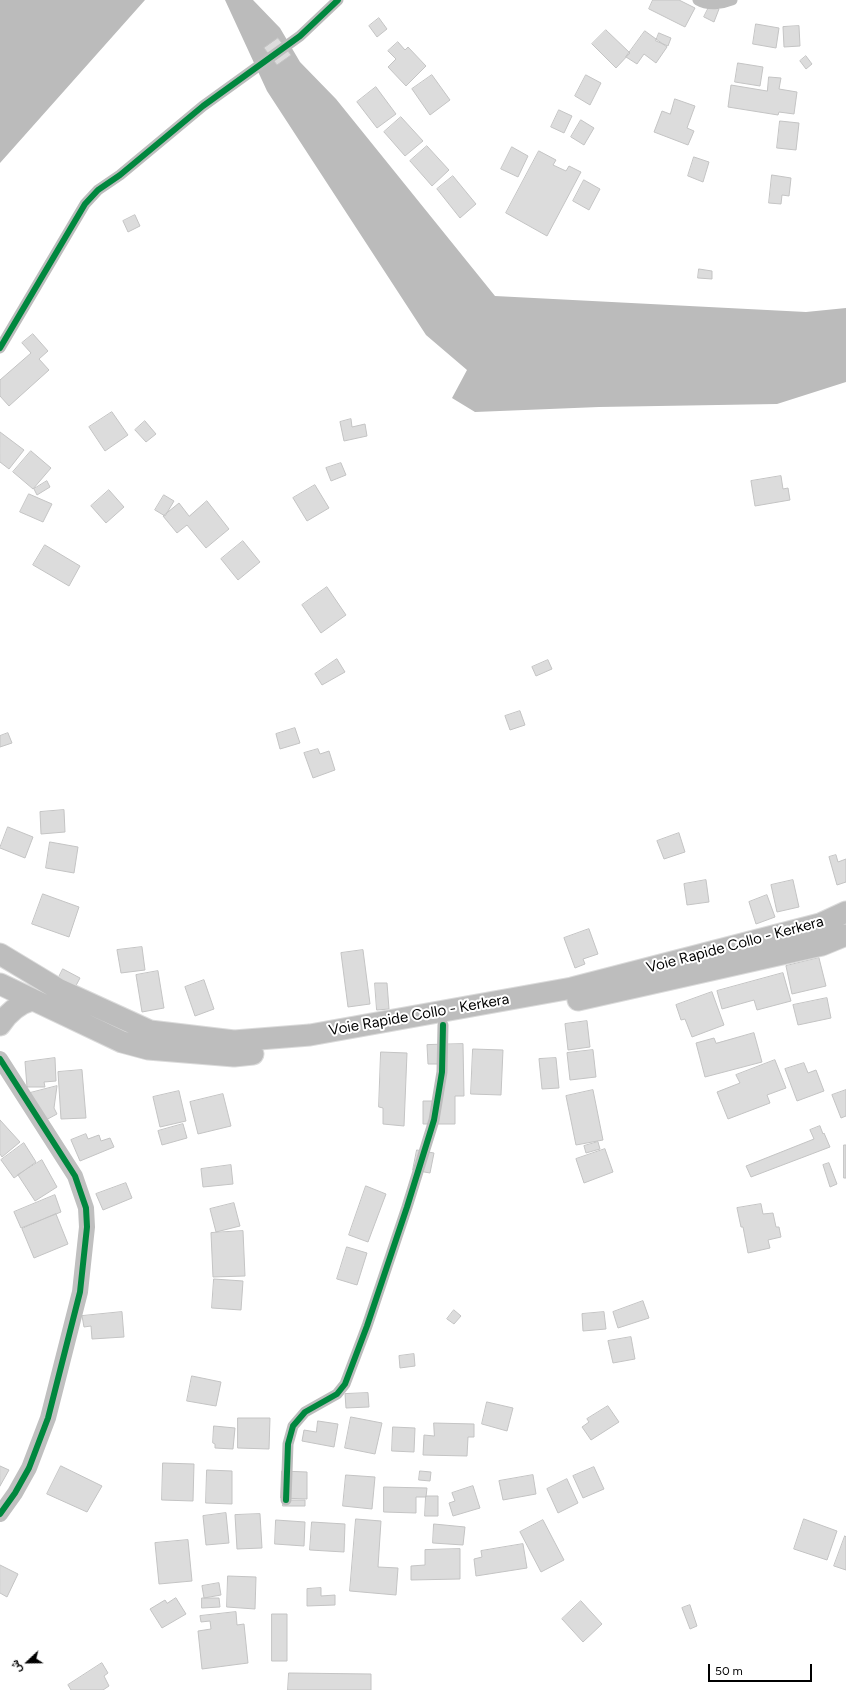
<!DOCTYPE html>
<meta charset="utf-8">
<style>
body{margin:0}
#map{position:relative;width:846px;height:1690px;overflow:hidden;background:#fff;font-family:Figtree,Vazirmatn,sans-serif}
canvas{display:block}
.north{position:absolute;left:8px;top:1642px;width:40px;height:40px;-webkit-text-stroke:3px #fff;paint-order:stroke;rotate:248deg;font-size:11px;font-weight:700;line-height:16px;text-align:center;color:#000}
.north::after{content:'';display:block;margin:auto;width:14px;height:18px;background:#000;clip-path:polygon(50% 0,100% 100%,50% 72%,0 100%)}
.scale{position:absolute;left:708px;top:1664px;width:104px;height:18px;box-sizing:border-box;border:2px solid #000;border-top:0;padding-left:5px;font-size:12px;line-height:14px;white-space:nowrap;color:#000;-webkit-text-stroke:3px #fff;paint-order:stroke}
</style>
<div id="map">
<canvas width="846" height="1690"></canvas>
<div class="north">ش</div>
<div class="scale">50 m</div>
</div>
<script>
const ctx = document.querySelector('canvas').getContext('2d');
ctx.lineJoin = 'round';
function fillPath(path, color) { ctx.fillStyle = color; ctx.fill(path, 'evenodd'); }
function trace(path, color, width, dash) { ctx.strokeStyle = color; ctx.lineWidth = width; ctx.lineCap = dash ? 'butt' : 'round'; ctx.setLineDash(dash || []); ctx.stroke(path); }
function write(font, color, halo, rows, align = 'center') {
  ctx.font = font + ' Figtree,sans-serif'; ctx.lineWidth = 4; ctx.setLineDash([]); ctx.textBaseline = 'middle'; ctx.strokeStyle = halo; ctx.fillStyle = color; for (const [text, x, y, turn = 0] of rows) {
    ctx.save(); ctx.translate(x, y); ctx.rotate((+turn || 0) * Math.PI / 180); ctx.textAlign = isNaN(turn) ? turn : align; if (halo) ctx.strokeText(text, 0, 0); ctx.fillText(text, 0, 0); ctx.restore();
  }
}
fillPath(new Path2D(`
 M0,0H145L0,163Z
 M225,0H253L280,28L300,62L336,99L495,296L806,312L846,308V382L777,404L599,407L475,412L452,398L467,370L426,335L267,91Z`), '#bbb');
const building = new Path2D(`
 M653,0H679L695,8L685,27L649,9Z
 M710,5L719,9L714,22L704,17Z
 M379,18L387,29L377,37L369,26Z
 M756,24L779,28L776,48L753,44Z
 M799,26L800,46L784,47L783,27Z
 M606,30L630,53L616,68L592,44Z
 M645,31L667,47L656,63L644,54L637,64L626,57Z
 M659,33L671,38L668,46L656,41Z
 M278,38L291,55L277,65L264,48Z
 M398,42L405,50L408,47L426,66L406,86L388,67L396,59L388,51Z
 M806,56L812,64L806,69L800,61Z
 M738,63L763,67L760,86L735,82Z
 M432,75L450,100L430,115L412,89Z
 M586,75L601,83L590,105L575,96Z
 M769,77L781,78L779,89L797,92L794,114L779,112L778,115L728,107L731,85L767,91Z
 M376,87L396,114L377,128L357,102Z
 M675,99L695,106L687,128L694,131L688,145L654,132L662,111L670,114Z
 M559,110L572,116L564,133L551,127Z
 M401,117L423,141L405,156L384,132Z
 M581,120L594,128L584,145L571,137Z
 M780,121L799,123L796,150L777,148Z
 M427,146L449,170L432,186L410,161Z
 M512,147L528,156L518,177L501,169Z
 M539,151L556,160L553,165L566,171L569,166L581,172L547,236L506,213Z
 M694,157L709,162L703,182L688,176Z
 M772,175L791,178L789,196L782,195L781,204L769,203Z
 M453,176L476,204L460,218L437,189Z
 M584,180L600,189L589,210L573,201Z
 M135,215L140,226L128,232L123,221Z
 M699,269L712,271V279L698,278Z
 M33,334L48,351L39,359L49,370L9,406L0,396V380L31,353L22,343Z
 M112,412L128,435L105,451L89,427Z
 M351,419L352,427L365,424L367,436L344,441L340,422Z
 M145,421L156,434L146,442L135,430Z
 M0,432L24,450L9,469L0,462Z
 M31,451L51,468L33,489L13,472Z
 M341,463L346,475L331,481L326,468Z
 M781,476L783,489L788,488L790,500L755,506L751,481Z
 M47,481L50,487L37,495L34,489Z
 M315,485L329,508L307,521L293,498Z
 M109,490L124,507L106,523L91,506Z
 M29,494L52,504L43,522L20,512Z
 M164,495L174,501L165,516L155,510Z
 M207,501L229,529L206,548L187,525L177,533L163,516L179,503L189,516Z
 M243,541L260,562L238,580L221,559Z
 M45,545L80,566L69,586L33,565Z
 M327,587L346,615L321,633L302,605Z
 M337,659L345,672L322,685L315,674Z
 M548,660L552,669L536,676L532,667Z
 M520,711L525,725L510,730L505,716Z
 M295,728L300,743L280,749L276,734Z
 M8,733L12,743L0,747V736Z
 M318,749L320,754L329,751L335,770L313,778L304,753Z
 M64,810L65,832L41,834L40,812Z
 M8,827L33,837L25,858L0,848Z
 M679,833L685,852L664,859L657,841Z
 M50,842L78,847L74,873L46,868Z
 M836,855L838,862L846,859V882L837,885L829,857Z
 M706,880L709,902L687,905L684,884Z
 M793,880L799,907L777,912L771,885Z
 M43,894L79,907L69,937L32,924Z
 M767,895L775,917L756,924L749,902Z
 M589,929L598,954L583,959L585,964L575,968L564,938Z
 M142,947L145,970L121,973L117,950Z
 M363,950L370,1004L348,1007L341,953Z
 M819,958L826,986L792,994L786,966Z
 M63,969L80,978L71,995L54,987Z
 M158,971L164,1008L142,1012L136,975Z
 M783,973L791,1001L757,1010L754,1000L722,1009L717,991Z
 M204,980L214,1009L195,1016L185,987Z
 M375,983H387L389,1009L377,1010Z
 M712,992L724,1025L692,1037L685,1019L681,1020L676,1005Z
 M827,998L831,1018L798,1025L793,1005Z
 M587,1021L590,1047L568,1050L565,1024Z
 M754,1033L762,1062L705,1077L696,1043L714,1038L716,1043Z
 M463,1044L464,1096H455V1124H423V1101H439L438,1064H428L427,1045Z
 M473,1049L503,1050L501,1095L471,1094Z
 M593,1050L596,1077L570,1080L567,1053Z
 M381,1052L407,1053L404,1126L383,1124V1108L379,1107Z
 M55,1058L56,1081L44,1082L45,1087H27L25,1062Z
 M556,1058L559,1088L542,1089L539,1059Z
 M775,1060L786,1088L767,1095L770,1103L728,1119L717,1092L740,1083L736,1075Z
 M804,1063L808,1073L816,1070L824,1091L797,1101L785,1069Z
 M82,1070L86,1118L61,1119L58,1072Z
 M57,1086L54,1108L57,1114L44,1121L30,1093Z
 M593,1090L603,1140L576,1145L566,1096Z
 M846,1090V1116L841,1118L832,1095Z
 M179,1091L186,1121L160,1127L153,1097Z
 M223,1094L231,1126L198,1134L190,1102Z
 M0,1120L20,1142L2,1157L0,1154Z
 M183,1124L187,1138L162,1145L158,1131Z
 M820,1126L823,1134L824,1133L830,1147L751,1177L746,1166L814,1139L810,1130Z
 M86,1134L88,1139L99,1135L101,1141L110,1138L114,1147L80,1161L71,1140Z
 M598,1142L600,1149L586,1153L584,1146Z
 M24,1143L36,1162L14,1178L1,1160Z
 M844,1145H846V1178H844Z
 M605,1149L613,1172L584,1183L576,1159Z
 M417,1150L434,1153L430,1173L413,1170Z
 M42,1160L57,1187L35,1201L18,1175Z
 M829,1163L837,1184L830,1187L823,1165Z
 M231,1165L233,1184L203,1187L201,1169Z
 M126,1183L132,1198L103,1210L96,1194Z
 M366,1186L386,1194L368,1242L349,1235Z
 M55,1195L61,1212L21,1228L14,1212Z
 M234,1203L240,1226L216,1232L210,1209Z
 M761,1204L763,1214L773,1213L776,1227H779L781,1237L768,1240L770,1248L748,1253L743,1227H741L737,1208Z
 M56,1214L68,1244L34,1258L22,1229Z
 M243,1231L245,1276L213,1277L211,1233Z
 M347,1247L367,1253L357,1285L337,1279Z
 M214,1279L243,1281L241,1310L212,1308Z
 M643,1301L649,1318L618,1328L613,1312Z
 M454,1310L461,1316L454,1324L447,1319Z
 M122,1312L124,1337L92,1339L91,1326L84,1327L82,1316Z
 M604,1312L606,1329L583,1331L582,1314Z
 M631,1337L635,1359L613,1363L608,1341Z
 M414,1354L415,1366L400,1368L399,1356Z
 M192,1376L221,1382L216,1406L187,1401Z
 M368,1393L369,1407L346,1408L345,1394Z
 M487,1402L513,1408L507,1431L482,1424Z
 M608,1406L619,1422L591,1440L582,1427L589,1422L587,1419Z
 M351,1417L382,1423L375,1454L345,1448Z
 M238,1418H270L269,1449L238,1448Z
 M318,1421L338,1424L334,1447L302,1441L304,1430L316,1432Z
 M434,1423L474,1424V1437H468L467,1456L423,1455L424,1435L434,1436Z
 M214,1426L235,1428L233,1449L215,1448V1444L213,1443Z
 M393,1427L415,1428L414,1452L392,1451Z
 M163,1463L194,1464L193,1501L162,1500Z
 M0,1466L9,1470L0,1486Z
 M61,1466L102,1486L87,1512L47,1494Z
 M594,1467L604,1489L583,1498L573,1476Z
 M207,1470L232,1471V1504L206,1503Z
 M282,1471L307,1472V1499L281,1498Z
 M420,1471L431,1472L430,1481L419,1480Z
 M346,1475L375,1477L372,1509L343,1506Z
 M533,1475L536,1494L503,1500L499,1481Z
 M567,1479L578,1503L558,1513L547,1489Z
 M473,1486L480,1508L453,1516L449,1503L455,1501L452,1493Z
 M384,1487L427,1488L426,1497H416V1513L384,1512Z
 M426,1496H438V1516H425Z
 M283,1500H305V1506H283Z
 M226,1513L229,1543L206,1545L203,1516Z
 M260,1514L262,1548L237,1549L235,1515Z
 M356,1519L381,1521L378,1567L398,1568L396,1595L350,1591Z
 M804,1519L837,1531L827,1560L794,1549Z
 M276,1520L305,1522L304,1546L275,1544Z
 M543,1520L564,1560L541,1572L520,1532Z
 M312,1522L345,1524L344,1552L310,1550Z
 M434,1524L465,1527L463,1545L433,1543Z
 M845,1536L846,1537V1570L834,1566Z
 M188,1540L192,1581L159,1584L155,1543Z
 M523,1544L527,1568L476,1576L474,1559L482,1557L481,1551Z
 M460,1549V1579L411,1580V1566L425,1565V1550Z
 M0,1565L18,1574L7,1597L0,1593Z
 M228,1576L256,1577L255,1609L227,1607Z
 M219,1583L221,1595L204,1598L202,1586Z
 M321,1588V1596L335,1595V1605L307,1606V1589Z
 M176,1598L186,1614L162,1628L150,1609L165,1600L167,1603Z
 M202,1598H219L220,1607L202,1608Z
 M581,1601L602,1624L583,1642L562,1619Z
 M690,1605L697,1626L690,1629L682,1608Z
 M236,1612L237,1625L244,1624L248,1663L202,1669L198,1631L211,1629L210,1621L201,1622L200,1616Z
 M272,1614H287V1661H272Z
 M102,1663L108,1673L104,1676L109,1686L103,1690H71L68,1685Z
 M289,1673L371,1674V1690H288Z`);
fillPath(building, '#dcdcdc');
trace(building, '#c4c4c4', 1);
const highway = new Path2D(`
 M0,954L58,989L150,1031L234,1041L310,1035L572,988L820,924L846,912
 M0,984L122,1042L148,1049L234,1056L253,1054
 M578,1000L822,945L846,935
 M0,1025C8,1013 18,1004 32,1000`);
trace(highway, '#dbdbdb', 23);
trace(new Path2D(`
 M698,0C708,6 722,4 732,0
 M0,348L85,204L98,190L120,175L203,106L300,36L338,0
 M286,1500L288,1444L293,1426L305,1412L337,1394L345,1384L367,1326L407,1207L434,1120L442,1072L443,1025`), '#bdbdbd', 11);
trace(new Path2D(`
 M0,1059L75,1176L86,1208L87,1227L80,1292L48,1418L29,1468L15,1493L0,1514`), '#c0c0c0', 16);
trace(highway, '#bdbdbd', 21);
trace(new Path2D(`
 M0,348L85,204L98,190L120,175L203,106L300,36L338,0
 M0,1059L75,1176L86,1208L87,1227L80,1292L48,1418L29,1468L15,1493L0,1514
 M286,1500L288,1444L293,1426L305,1412L337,1394L345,1384L367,1326L407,1207L434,1120L442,1072L443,1025`), '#00873e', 6);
write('15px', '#000', '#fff', [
 ["Voie Rapide Collo - Kerkera",735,945,-15],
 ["Voie Rapide Collo - Kerkera",419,1015,-10]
]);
</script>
